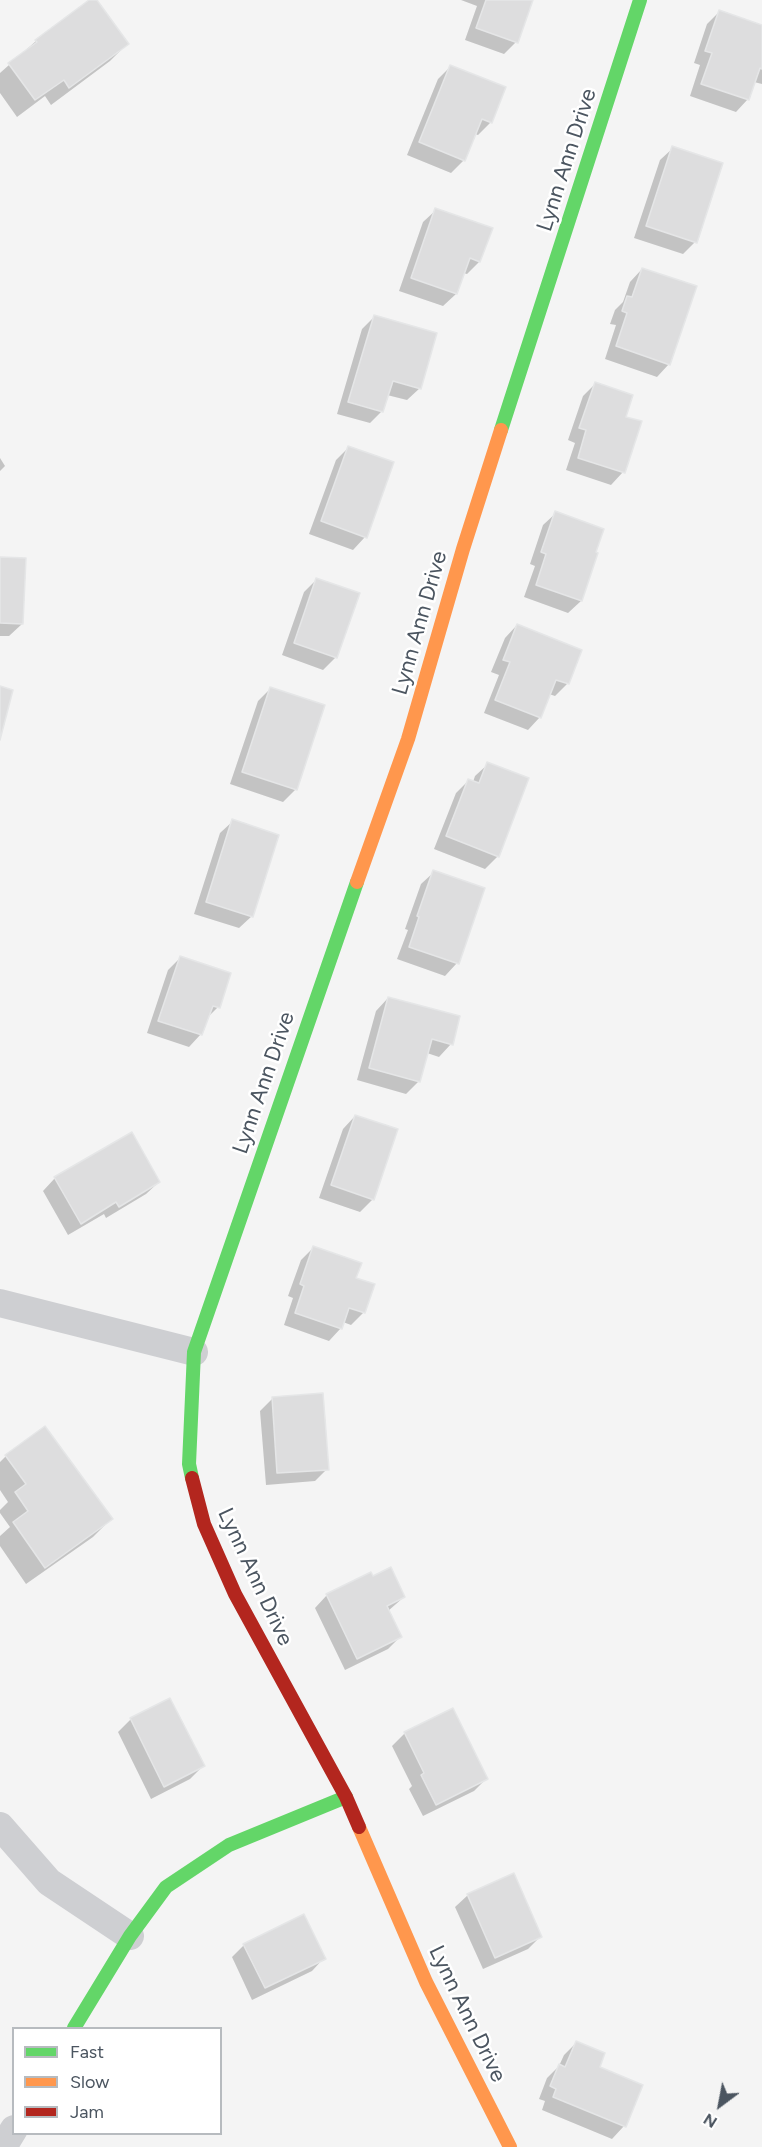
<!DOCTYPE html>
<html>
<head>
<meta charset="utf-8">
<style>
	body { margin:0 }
	#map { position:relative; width:762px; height:2147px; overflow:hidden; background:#f4f4f4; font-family:Figtree,sans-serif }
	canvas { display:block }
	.legend { position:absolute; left:12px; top:2027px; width:210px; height:108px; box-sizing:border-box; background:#fff; border:2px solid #b7bbbf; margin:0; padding:8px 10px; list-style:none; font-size:18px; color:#4b5560 }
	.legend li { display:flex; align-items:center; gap:12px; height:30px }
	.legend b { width:30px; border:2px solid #b7bbbf }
	.north { position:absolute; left:690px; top:2075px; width:60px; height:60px; -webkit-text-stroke:4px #fff; paint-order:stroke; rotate:212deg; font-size:16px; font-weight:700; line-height:24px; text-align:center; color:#4b5560 }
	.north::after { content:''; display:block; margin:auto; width:21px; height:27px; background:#4b5560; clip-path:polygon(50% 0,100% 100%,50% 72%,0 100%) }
</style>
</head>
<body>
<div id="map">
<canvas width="762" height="2147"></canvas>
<ul class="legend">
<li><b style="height:8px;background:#63d668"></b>Fast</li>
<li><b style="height:8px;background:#ff974d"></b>Slow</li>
<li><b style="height:8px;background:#b3261e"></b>Jam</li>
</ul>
<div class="north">N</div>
</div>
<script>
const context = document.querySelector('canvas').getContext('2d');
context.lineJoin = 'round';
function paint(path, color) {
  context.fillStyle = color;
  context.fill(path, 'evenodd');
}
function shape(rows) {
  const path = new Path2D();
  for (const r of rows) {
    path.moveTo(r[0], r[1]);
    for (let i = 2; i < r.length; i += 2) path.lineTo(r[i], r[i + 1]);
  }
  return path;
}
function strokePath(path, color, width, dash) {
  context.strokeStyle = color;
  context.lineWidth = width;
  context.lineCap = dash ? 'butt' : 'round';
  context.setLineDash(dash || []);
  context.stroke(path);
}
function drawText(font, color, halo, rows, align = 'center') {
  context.font = font + ' Figtree,sans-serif';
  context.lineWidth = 5;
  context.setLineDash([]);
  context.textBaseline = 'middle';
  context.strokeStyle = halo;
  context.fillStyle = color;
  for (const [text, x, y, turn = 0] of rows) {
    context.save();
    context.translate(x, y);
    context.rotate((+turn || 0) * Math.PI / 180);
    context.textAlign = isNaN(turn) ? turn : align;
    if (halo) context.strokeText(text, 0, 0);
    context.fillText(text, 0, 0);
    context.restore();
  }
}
paint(shape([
	[92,0,95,0,127,44,110,61,51,105,45,96,17,117,0,93,0,73,36,41],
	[461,0,531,0,516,42,504,54,465,40,477,6],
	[719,12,762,26,762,84,754,82,748,99,736,112,690,96,700,65,694,63,707,24],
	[450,67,504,88,490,123,478,135,475,134,464,160,451,173,407,155,438,79],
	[673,148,695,242,683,254,634,238,660,160],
	[436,210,479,262,467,274,463,273,456,294,443,306,399,291,423,222],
	[642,269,669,364,657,377,605,359,616,325,610,324,615,310,623,302,630,282],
	[375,316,420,388,407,400,387,395,382,411,370,423,337,414,362,329],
	[595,384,625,418,623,472,611,485,566,470,575,443,568,440,583,396],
	[348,448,392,463,365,537,353,550,309,534,336,460],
	[0,458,5,466,0,471],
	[556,513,597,554,581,601,568,613,524,597,535,566,530,564,543,525],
	[0,558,22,624,9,636,0,636],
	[316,580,336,657,323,670,282,655,304,592],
	[517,625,581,650,567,684,555,696,549,694,540,717,528,730,484,713,499,675,491,672,505,638],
	[270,689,296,789,283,802,230,784,258,701],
	[488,764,498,856,485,869,434,849,456,793,468,781,473,782,475,776],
	[233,821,252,916,239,928,194,914,220,833],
	[434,872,457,963,445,976,397,959,408,930,405,929,421,884],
	[180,958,218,1007,206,1019,201,1034,189,1047,147,1033,168,970],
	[388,998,451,1044,439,1057,427,1053,419,1081,406,1094,357,1080,376,1011],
	[355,1116,373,1199,360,1212,319,1198,343,1129],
	[55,1178,159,1182,146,1194,106,1218,104,1214,68,1235,43,1191],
	[313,1248,355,1279,364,1312,351,1325,343,1322,341,1328,329,1341,284,1325,293,1298,288,1296,301,1260],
	[272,1399,327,1469,315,1481,266,1485,260,1411],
	[6,1456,111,1519,93,1537,26,1584,0,1546,0,1536,10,1527,0,1513,0,1510,8,1502,0,1490,0,1462],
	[372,1578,404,1597,388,1611,400,1637,388,1649,345,1670,315,1608,327,1595],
	[170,1700,203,1766,190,1779,151,1799,118,1732,131,1719],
	[452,1710,486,1779,474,1791,423,1816,409,1789,412,1786,392,1746,405,1733],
	[468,1895,540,1937,528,1949,483,1969,455,1907],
	[244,1945,324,1958,312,1971,252,2000,232,1957],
	[576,2043,598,2068,624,2126,612,2139,542,2110,545,2101,539,2099,547,2078,559,2066,564,2055]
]), '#0003');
const building = shape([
	[89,0,97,0,129,44,69,88,64,80,35,100,8,63,37,42,35,40,89,0],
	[486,0,533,0,518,43,476,28,486,0],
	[719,10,762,25,762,69,760,68,749,100,701,84,712,53,705,51,719,10],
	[450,65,506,87,492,123,482,119,465,161,419,142,450,65],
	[672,146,723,163,697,243,646,226,672,146],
	[435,208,493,228,480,262,470,258,457,294,411,278,435,208],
	[642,268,697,286,670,365,616,346,627,313,622,311,627,296,632,297,642,268],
	[374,315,437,333,421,389,393,381,383,412,348,402,374,315],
	[595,382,633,395,626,417,642,421,625,473,578,458,586,430,579,428,595,382],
	[348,446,394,462,367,538,321,521,348,446],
	[555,511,604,529,596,552,598,553,582,601,536,585,546,554,541,552,555,511],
	[0,557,26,558,23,624,0,623,0,557],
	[316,578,360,593,337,658,294,643,316,578],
	[517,624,582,650,569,684,556,680,541,718,495,700,510,662,503,660,517,624],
	[0,686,13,690,0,740,0,686],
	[270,687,325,705,297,790,242,772,270,687],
	[487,762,529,778,499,857,446,836,468,779,479,783,487,762],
	[232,819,279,835,253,917,206,902,232,819],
	[433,870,485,888,459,964,409,947,419,917,417,916,433,870],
	[180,956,231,973,220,1008,213,1006,202,1035,158,1021,180,956],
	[388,997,460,1016,453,1045,432,1039,420,1082,369,1068,388,997],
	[355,1115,398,1129,374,1200,331,1185,355,1115],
	[132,1132,160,1182,119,1207,116,1202,81,1224,54,1177,132,1132],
	[313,1246,362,1263,356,1278,375,1284,365,1313,349,1308,342,1329,295,1313,304,1286,300,1284,313,1246],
	[323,1393,329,1470,277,1473,272,1397,323,1393],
	[45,1426,113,1519,45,1568,13,1522,28,1511,15,1492,26,1484,5,1455,45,1426],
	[391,1567,405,1597,387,1606,402,1637,357,1659,326,1594,371,1572,373,1576,391,1567],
	[170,1698,205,1766,164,1787,130,1718,170,1698],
	[453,1708,488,1779,436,1805,421,1775,424,1773,404,1732,453,1708],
	[514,1873,542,1937,495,1958,467,1894,514,1873],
	[304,1914,326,1959,265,1988,243,1944,304,1914],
	[576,2041,605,2053,600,2067,643,2085,626,2127,553,2097,556,2089,550,2086,559,2064,565,2067,576,2041]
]);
paint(building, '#ddddde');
strokePath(building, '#e5e6e7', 1.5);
strokePath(shape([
	[0,1303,194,1352],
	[0,1826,49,1882,130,1936],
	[3,2147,14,2129]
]), '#cecfd2', 28);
strokePath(shape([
	[501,430,640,0],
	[192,1478,189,1464,194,1352,357,882],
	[74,2028,130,1936,166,1887,229,1845,346,1797]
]), '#63d668', 14);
strokePath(shape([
	[357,882,408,739,463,549,501,430],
	[359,1827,426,1982,510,2147]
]), '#ff974d', 14);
strokePath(shape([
	[192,1478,204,1524,235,1594,346,1797,359,1827]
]), '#b3261e', 14);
drawText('22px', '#4b5560', '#fff', [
	["Lynn Ann Drive",567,160,-72],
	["Lynn Ann Drive",420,623,-74],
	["Lynn Ann Drive",264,1083,-71],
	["Lynn Ann Drive",255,1577,65],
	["Lynn Ann Drive",467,2014,64]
]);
</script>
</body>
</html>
